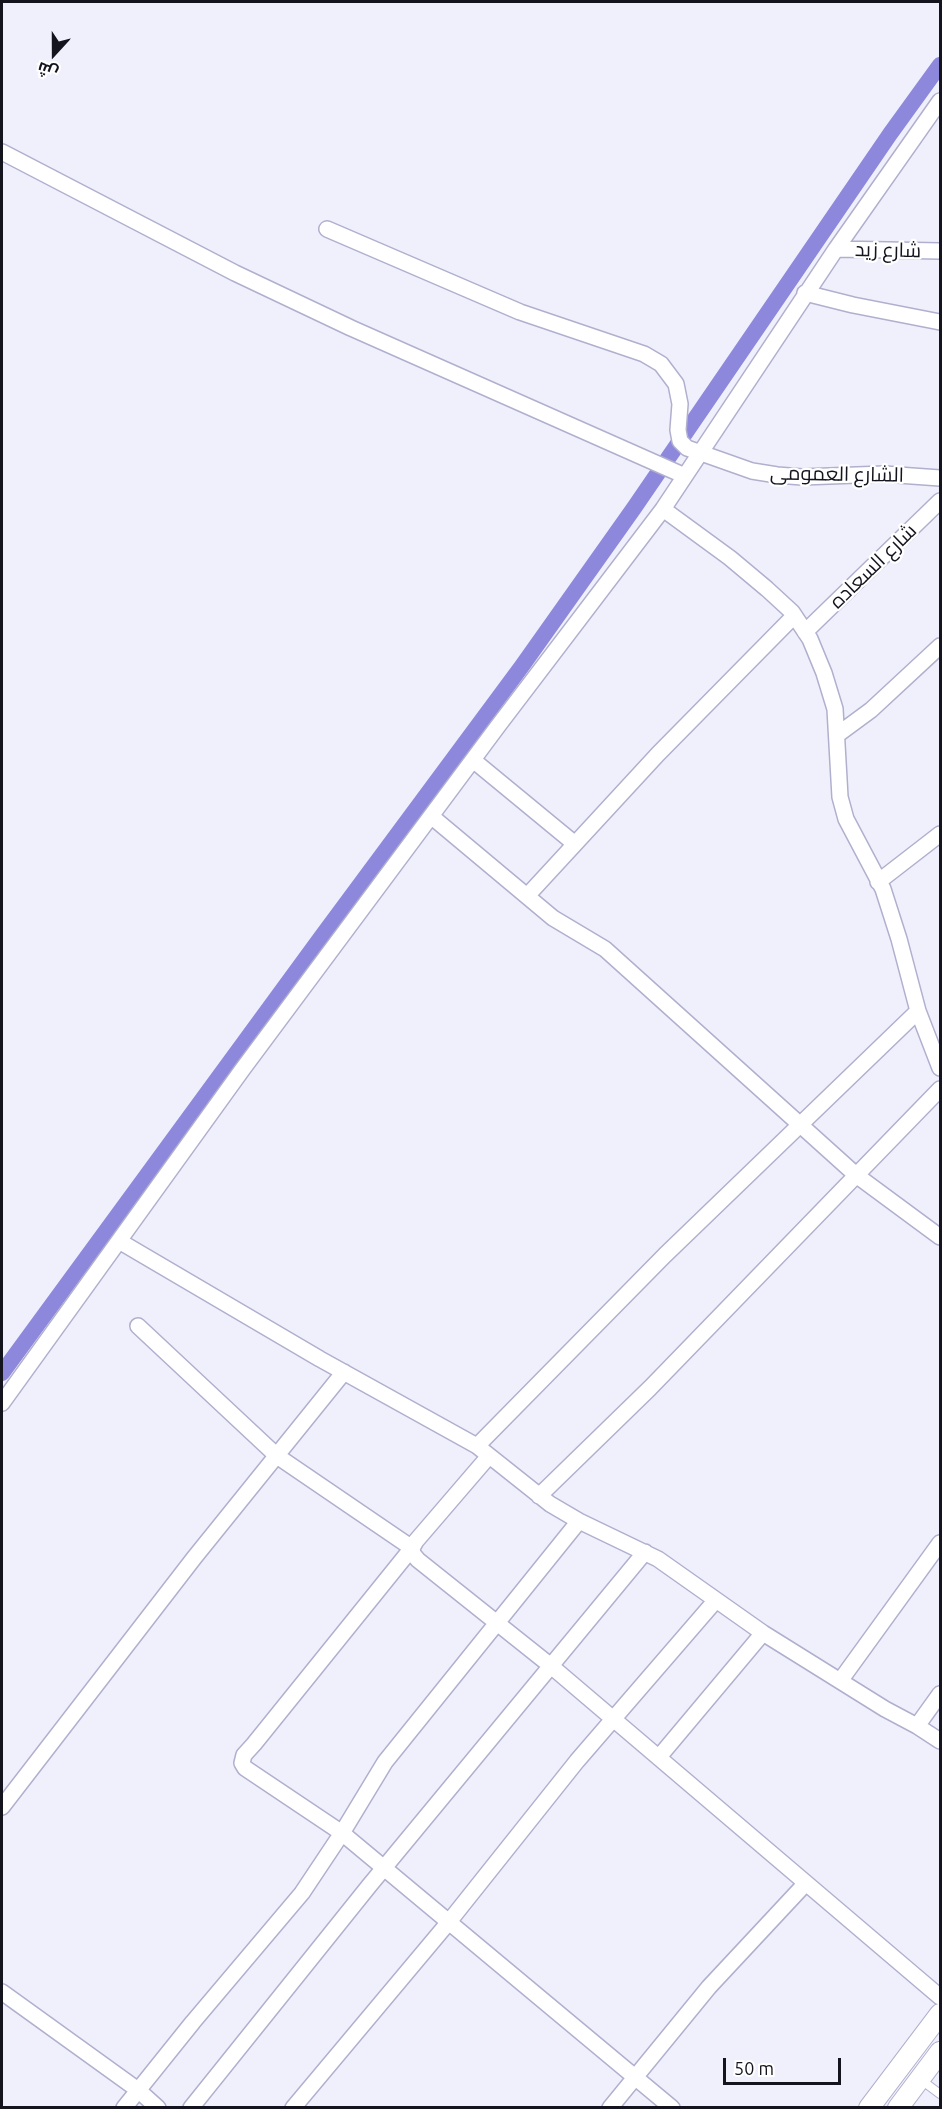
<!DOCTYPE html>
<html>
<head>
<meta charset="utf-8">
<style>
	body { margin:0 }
	#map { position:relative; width:942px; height:2109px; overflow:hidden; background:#f0f0fd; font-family:Ubuntu,Cairo,sans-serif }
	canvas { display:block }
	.frame { position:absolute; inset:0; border:3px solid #14141e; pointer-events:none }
	.north { position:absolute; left:24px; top:24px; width:60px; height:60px; -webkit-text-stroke:4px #fff; paint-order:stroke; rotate:201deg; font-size:16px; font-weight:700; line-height:24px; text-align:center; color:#14141e }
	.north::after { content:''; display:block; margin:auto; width:21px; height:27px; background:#14141e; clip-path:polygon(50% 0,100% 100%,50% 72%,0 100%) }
	.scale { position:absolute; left:723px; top:2058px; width:118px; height:27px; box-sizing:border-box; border:3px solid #14141e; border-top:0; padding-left:8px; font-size:18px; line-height:21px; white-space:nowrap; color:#14141e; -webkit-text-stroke:4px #fff; paint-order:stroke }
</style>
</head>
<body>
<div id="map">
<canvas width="942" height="2109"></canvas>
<div class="frame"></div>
<div class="north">ش</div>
<div class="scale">50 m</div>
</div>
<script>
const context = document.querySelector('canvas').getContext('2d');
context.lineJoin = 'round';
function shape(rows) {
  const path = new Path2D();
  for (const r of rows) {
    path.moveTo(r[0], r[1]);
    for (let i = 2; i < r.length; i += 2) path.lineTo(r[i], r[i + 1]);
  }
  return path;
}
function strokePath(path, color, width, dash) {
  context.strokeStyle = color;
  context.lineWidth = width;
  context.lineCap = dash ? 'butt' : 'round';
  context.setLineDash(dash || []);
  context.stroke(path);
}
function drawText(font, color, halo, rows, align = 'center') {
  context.font = font + ' Ubuntu,Cairo,sans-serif';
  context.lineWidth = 4.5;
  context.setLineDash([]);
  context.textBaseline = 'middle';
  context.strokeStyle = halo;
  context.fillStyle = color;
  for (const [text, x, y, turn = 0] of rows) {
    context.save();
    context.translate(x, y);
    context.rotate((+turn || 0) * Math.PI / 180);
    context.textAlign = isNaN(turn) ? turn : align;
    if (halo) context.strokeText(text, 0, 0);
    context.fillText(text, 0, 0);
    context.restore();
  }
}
strokePath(shape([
	[2,1373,322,936,522,666,634,508,890,134,940,65]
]), '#8d88db', 16);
const service = shape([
	[920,2079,940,2094]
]);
const minor = shape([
	[2,152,235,273,351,328,685,476],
	[327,229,520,312,644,354,661,364,676,384,680,404,678,430,680,441,687,448,752,471,777,475,802,477,884,474,940,478],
	[836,249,940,251],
	[805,293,853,305,940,322],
	[663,509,730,558,767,589,792,612,810,639,824,673,835,709,840,797,846,819,883,889,899,939,918,1011,940,1068],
	[805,632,940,501],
	[837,735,871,710,940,646],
	[473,760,575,844],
	[431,816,553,918,605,949,856,1175,940,1237],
	[878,882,940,834],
	[527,896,658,754,794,616],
	[119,1241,320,1359,477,1446,550,1504,579,1521,658,1559,763,1633,885,1709,917,1726,940,1694],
	[138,1326,277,1456,412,1548,254,1744,244,1755,242,1763,245,1768,342,1833,672,2108],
	[2,1403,242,1070,498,726,663,509,836,249,940,101],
	[477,1446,665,1255,918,1011],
	[489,1456,416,1541,412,1548,413,1554,418,1560,551,1666,940,1997],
	[539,1496,650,1388,940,1089],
	[840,1681,940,1543],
	[917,1726,940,1741],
	[659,1757,763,1633],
	[2,1807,194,1558,344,1372],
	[2,1992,138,2090,158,2108],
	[124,2108,193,2022,302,1893,342,1833,385,1762,579,1521],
	[191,2108,369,1886,645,1552],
	[293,2108,448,1923,577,1761,716,1600],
	[610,2108,709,1987,806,1883]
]);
const tertiary = shape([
	[869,2108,940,2014],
	[898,2108,940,2052]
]);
strokePath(service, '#b0b0ce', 10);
strokePath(minor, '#b0b0ce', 18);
strokePath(tertiary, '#b0b0ce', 22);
strokePath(service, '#fff', 8);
strokePath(minor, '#fff', 15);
strokePath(tertiary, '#fff', 20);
drawText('20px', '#14141e', '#fff', [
	["شارع زيد",888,250,1],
	["الشارع العمومى",837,474,1],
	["شارع السعاده",873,566,-44]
]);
</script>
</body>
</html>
